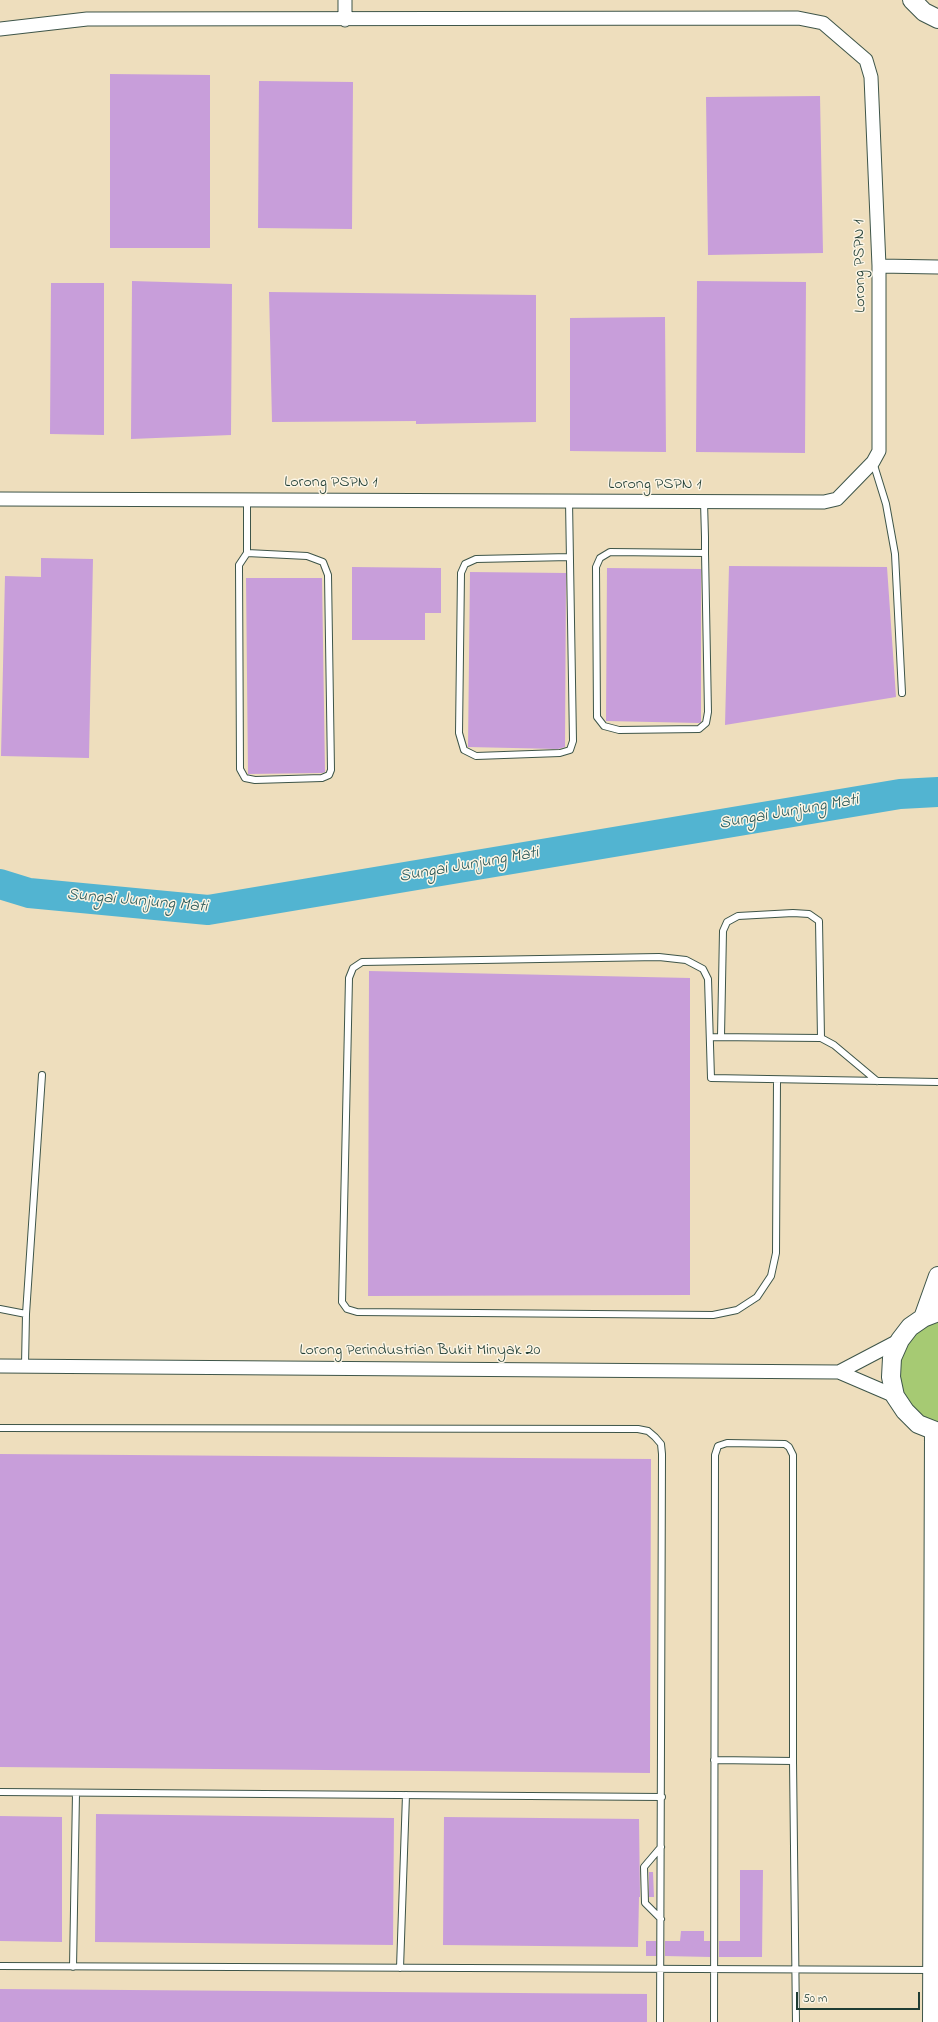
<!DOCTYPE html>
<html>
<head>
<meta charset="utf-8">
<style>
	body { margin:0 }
	#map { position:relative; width:938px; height:2022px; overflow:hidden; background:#eedebd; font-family:"Indie Flower",sans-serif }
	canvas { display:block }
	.scale { position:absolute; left:796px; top:1992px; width:124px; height:18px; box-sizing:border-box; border:2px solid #1f3d34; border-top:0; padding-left:5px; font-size:12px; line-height:14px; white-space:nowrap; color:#1f3d34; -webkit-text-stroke:3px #fcf5e5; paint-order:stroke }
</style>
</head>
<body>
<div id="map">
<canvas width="938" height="2022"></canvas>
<div class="scale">50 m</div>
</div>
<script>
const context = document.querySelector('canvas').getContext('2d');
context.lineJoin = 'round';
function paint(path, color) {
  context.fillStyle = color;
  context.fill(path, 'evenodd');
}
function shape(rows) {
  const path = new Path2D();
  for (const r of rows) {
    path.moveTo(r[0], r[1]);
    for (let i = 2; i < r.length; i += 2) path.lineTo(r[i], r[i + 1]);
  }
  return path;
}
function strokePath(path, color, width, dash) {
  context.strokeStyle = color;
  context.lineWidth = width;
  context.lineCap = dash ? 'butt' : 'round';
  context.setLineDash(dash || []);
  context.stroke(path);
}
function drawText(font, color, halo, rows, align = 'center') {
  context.font = font + ' "Indie Flower",sans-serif';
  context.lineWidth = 3;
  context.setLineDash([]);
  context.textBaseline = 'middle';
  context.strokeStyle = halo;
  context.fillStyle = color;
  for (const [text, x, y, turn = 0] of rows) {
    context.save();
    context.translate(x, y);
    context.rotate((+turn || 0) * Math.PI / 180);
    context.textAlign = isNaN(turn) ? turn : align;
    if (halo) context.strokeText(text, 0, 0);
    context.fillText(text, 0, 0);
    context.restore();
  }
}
paint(shape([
	[938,1320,938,1426,933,1425,904,1401,897,1365,903,1347,915,1332]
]), '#a6ca73');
strokePath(shape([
	[0,884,29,893,208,910,900,794,938,792]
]), '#52b4d1', 30);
paint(shape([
	[110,74,210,75,210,248,110,248],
	[259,81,353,82,352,229,258,228],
	[820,96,823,253,708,255,706,97],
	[132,281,232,284,231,435,131,439],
	[697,281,806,282,805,453,696,452],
	[51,283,104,283,104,435,50,434],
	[269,292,536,295,536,422,416,424,416,421,272,422],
	[665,317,666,452,570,451,570,318],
	[41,558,93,559,89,758,1,756,5,576,41,577],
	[729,566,887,567,896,697,725,725],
	[352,567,441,568,441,613,425,613,425,640,352,640],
	[607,568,701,569,701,722,699,723,606,721],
	[470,572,566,573,565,747,558,749,468,747],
	[246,578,322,578,325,772,322,773,248,774],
	[369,971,690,978,690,1295,368,1296],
	[0,1454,651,1459,650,1773,0,1767],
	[96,1814,394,1818,393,1945,95,1942],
	[0,1816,62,1817,62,1942,0,1941],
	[444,1817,639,1819,640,1897,639,1897,638,1947,443,1945],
	[740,1870,763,1870,762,1957,719,1957,719,1941,740,1941],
	[649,1872,653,1872,654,1897,649,1897],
	[681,1931,704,1931,704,1941,710,1941,710,1957,665,1956,665,1941,680,1941],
	[646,1941,656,1941,656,1956,646,1956],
	[0,1989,647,1994,647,2022,0,2022]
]), '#c89eda');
const lane = shape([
	[873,462,886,504,895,554,902,693],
	[247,500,247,553,239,565,240,769,245,778,255,780,322,778,329,775,331,770,328,575,323,562,307,556,247,553],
	[569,501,573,741,570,750,560,753,476,756,464,750,459,733,461,573,465,564,476,559,570,557],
	[704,502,705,537,705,553,708,712,706,723,699,729,619,730,604,726,597,717,596,567,600,558,610,552,705,553],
	[721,1036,723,931,727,922,738,916,793,913,809,914,819,921,821,1038],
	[710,1037,821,1038,834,1045,877,1081],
	[777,1080,776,1253,771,1276,757,1297,737,1310,713,1315,357,1312,347,1309,342,1302,349,978,353,968,362,962,659,957,686,960,703,969,708,979,711,1078,938,1082],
	[0,1309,26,1314,25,1365],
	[26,1314,42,1075],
	[0,1428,638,1429,648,1431,655,1437,661,1444,662,1454,660,2022],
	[714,1760,793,1761],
	[0,1792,662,1797],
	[661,1919,645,1903,644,1867,661,1847],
	[0,1966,931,1970],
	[73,1967,76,1793],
	[400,1968,406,1795],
	[714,2022,715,1455,718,1446,727,1443,785,1444,789,1447,793,1455,793,1761,796,2022]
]);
const street = shape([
	[345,0,345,20],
	[0,29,87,19,798,18,823,23,866,60,871,77,879,266,879,451,873,462,837,499,824,502,0,499],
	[879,266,938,267],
	[0,1366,839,1372,895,1396],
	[839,1372,900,1340]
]);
const secondary = shape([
	[912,0,924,12,938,19],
	[938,1312,923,1318,910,1327,900,1340,892,1358,891,1377,895,1396,905,1411,918,1424,938,1432],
	[923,1318,938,1276],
	[932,2022,934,1432]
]);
strokePath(lane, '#3e5549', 8);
strokePath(street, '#3e5549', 15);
strokePath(secondary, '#3e5549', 20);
strokePath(lane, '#fff', 6);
strokePath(street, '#fff', 13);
strokePath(secondary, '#fff', 18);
drawText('16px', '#1f3d34', '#fcf5e5', [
	["Lorong PSPN 1",861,266,-91],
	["Lorong PSPN 1",331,483],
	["Lorong PSPN 1",655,485],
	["Lorong Perindustrian Bukit Minyak 20",420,1351]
]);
drawText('italic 17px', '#2c5b5b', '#fcf5e5', [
	["Sungai Junjung Mati",789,813,-10],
	["Sungai Junjung Mati",469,866,-10],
	["Sungai Junjung Mati",137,902,5]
]);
</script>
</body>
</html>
